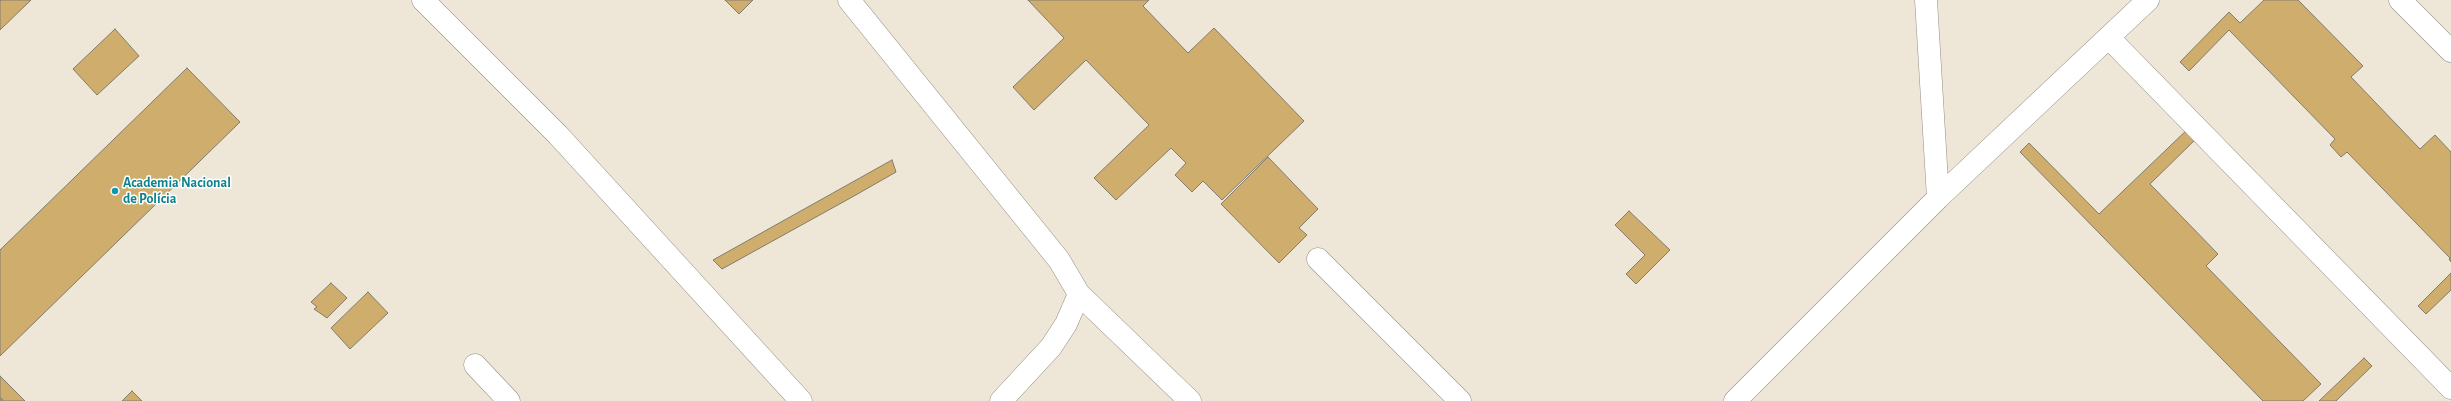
<!DOCTYPE html>
<html>
<head>
<meta charset="utf-8">
<style>
	body { margin:0 }
	canvas { display:block; background:#eee6d7 }
</style>
</head>
<body>
<canvas width="2451" height="401"></canvas>
<script>
const context = document.querySelector('canvas').getContext('2d');
context.lineJoin = 'round';
function paint(path, color) {
  context.fillStyle = color;
  context.fill(path, 'evenodd');
}
function shape(rows) {
  const path = new Path2D();
  for (const r of rows) {
    path.moveTo(r[0], r[1]);
    for (let i = 2; i < r.length; i += 2) path.lineTo(r[i], r[i + 1]);
  }
  return path;
}
function strokePath(path, color, width, dash) {
  context.strokeStyle = color;
  context.lineWidth = width;
  context.lineCap = dash ? 'butt' : 'round';
  context.setLineDash(dash || []);
  context.stroke(path);
}
function drawText(font, color, halo, rows, align = 'center') {
  context.font = font + ' "Alegreya Sans",sans-serif';
  context.lineWidth = 3;
  context.setLineDash([]);
  context.textBaseline = 'middle';
  context.strokeStyle = halo;
  context.fillStyle = color;
  for (const [text, x, y, turn = 0] of rows) {
    context.save();
    context.translate(x, y);
    context.rotate((+turn || 0) * Math.PI / 180);
    context.textAlign = isNaN(turn) ? turn : align;
    if (halo) context.strokeText(text, 0, 0);
    context.fillText(text, 0, 0);
    context.restore();
  }
}
const building = shape([
	[0,0,31,0,0,30,0,0],
	[725,0,753,0,739,14,725,0],
	[1028,0,1149,0,1143,6,1188,53,1214,28,1304,121,1222,200,1203,181,1192,192,1175,175,1186,163,1171,148,1116,200,1094,178,1149,125,1086,60,1034,110,1013,87,1064,38,1028,0],
	[2264,0,2298,0,2363,66,2351,77,2420,149,2435,135,2451,152,2451,262,2449,259,2450,258,2347,152,2341,157,2330,145,2335,139,2229,30,2189,71,2180,62,2229,12,2240,23,2264,0],
	[115,29,139,56,97,95,73,69,115,29],
	[187,68,240,122,0,356,0,250,187,68],
	[2191,126,2199,136,2150,184,2218,254,2206,266,2321,384,2303,401,2263,401,2020,152,2029,143,2099,214,2191,126],
	[1268,157,1318,209,1299,228,1307,235,1279,263,1221,204,1268,157],
	[892,160,896,172,854,196,722,269,713,260,892,160],
	[1629,211,1670,250,1636,284,1626,274,1645,255,1615,225,1629,211],
	[2451,273,2451,290,2426,314,2418,306,2451,273],
	[331,283,347,298,327,318,314,309,317,307,311,302,331,283],
	[368,292,388,313,350,349,331,328,368,292],
	[2364,358,2372,366,2336,401,2319,401,2364,358],
	[0,376,25,401,0,401,0,376],
	[132,391,142,401,122,401,132,391]
]);
paint(building, '#cfae6d');
strokePath(building, '#827b6e', 1);
const minor = shape([
	[423,0,558,135,801,401],
	[849,0,1059,260,1079,294,1066,324,1051,347,1001,401],
	[1926,0,1938,198],
	[2400,0,2451,51],
	[2109,38,2451,388],
	[1318,259,1460,401],
	[1079,294,1190,401],
	[475,365,509,401],
	[1735,401,1938,198,2148,0]
]);
strokePath(minor, '#958e80', 23);
strokePath(shape([
	[0,398,3,401]
]), '#948e84', 2.5, [4, 2]);
strokePath(minor, '#fff', 22);
for (const [x, y, r, color] of [
	[115,191,4,"#0f9aa8"]
]) {
  const dot = new Path2D();
  dot.arc(x, y, r, 0, 2 * Math.PI);
  context.fillStyle = color;
  context.fill(dot);
  strokePath(dot, '#fff', 1.5);
}
drawText('bold 14px', '#0d838f', '#fff', [
	["Academia Nacional",123,183],
	["de Polícia",123,199]
], 'left');
</script>
</body>
</html>
